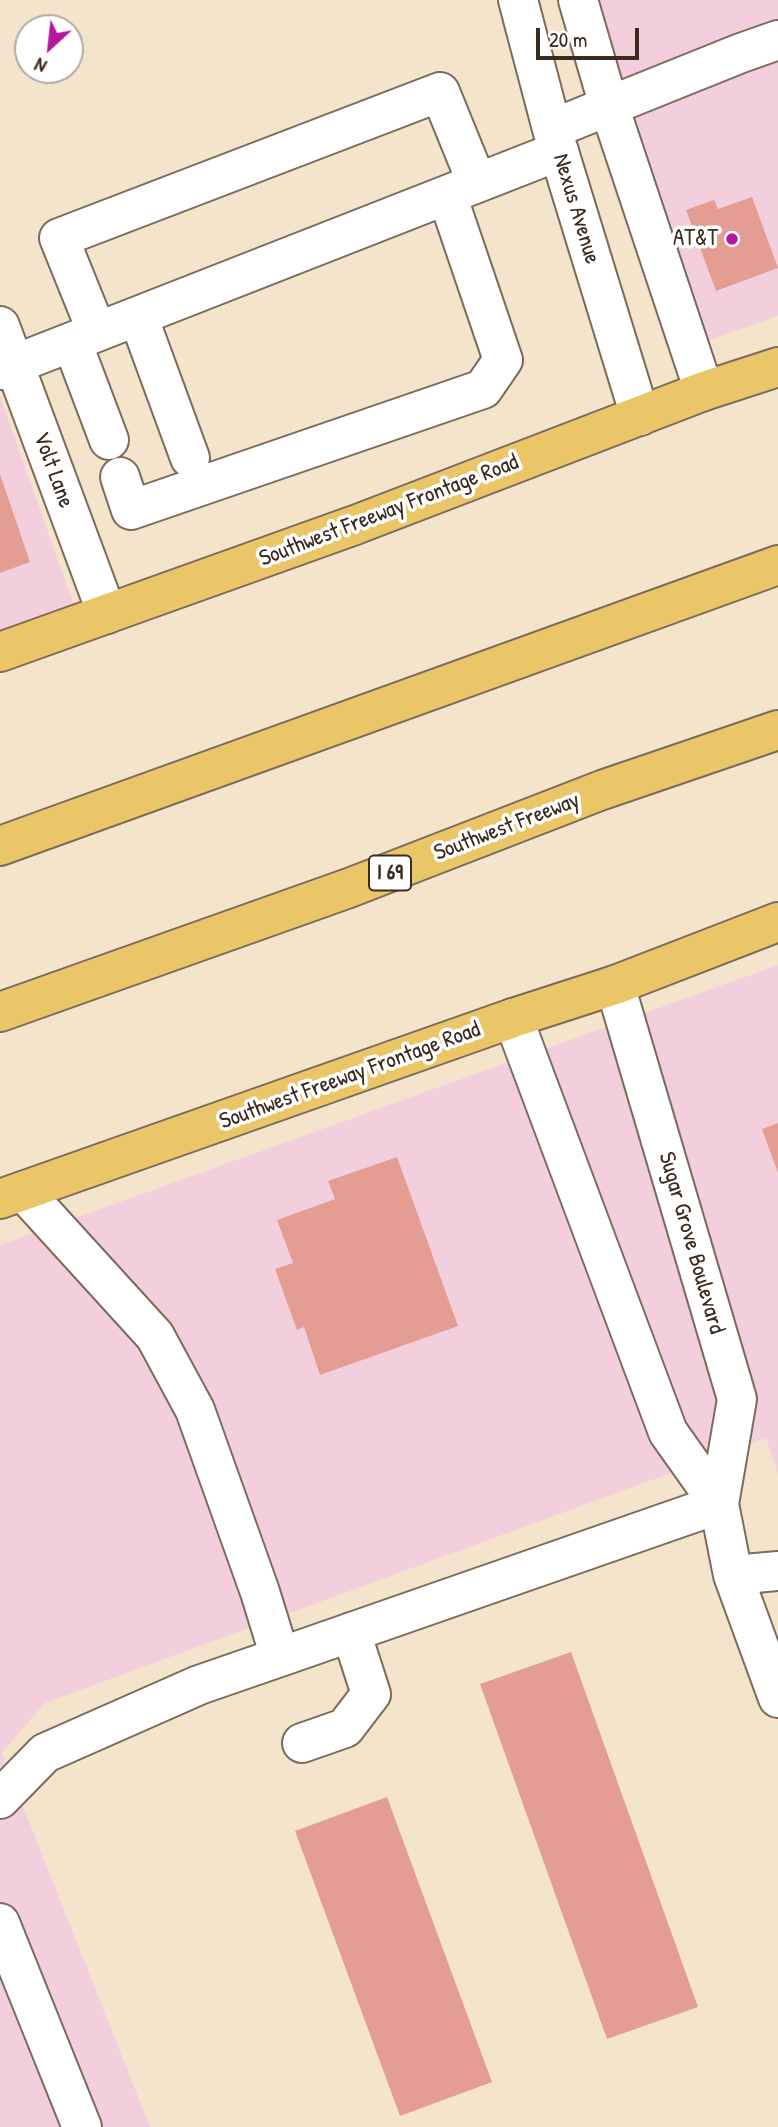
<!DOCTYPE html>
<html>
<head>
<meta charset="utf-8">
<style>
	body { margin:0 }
	#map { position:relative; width:778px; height:2127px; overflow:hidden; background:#f5e4cc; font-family:"Patrick Hand",sans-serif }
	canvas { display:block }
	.north { position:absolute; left:14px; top:14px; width:70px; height:70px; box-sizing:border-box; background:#fff; border:2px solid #b1aaa5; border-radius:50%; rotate:207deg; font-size:19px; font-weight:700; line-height:28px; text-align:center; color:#3b2a1e }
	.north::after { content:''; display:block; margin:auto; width:24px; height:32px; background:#b5179e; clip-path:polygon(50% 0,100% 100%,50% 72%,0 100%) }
	.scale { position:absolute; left:536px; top:28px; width:103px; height:32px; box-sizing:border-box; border:4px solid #3b2a1e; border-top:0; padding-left:9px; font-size:21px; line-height:24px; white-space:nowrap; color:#3b2a1e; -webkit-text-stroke:5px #fff; paint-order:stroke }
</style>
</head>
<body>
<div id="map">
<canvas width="778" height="2127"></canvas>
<div class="north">N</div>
<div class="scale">20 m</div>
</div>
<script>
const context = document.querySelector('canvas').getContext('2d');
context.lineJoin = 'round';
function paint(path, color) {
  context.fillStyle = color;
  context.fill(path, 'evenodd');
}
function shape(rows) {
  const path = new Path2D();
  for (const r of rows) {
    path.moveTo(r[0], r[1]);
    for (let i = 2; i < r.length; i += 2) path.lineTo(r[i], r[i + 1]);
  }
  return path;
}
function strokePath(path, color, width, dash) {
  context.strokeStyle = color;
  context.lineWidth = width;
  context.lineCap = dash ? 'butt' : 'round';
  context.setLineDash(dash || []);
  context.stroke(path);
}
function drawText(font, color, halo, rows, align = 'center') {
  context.font = font + ' "Patrick Hand",sans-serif';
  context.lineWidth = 7;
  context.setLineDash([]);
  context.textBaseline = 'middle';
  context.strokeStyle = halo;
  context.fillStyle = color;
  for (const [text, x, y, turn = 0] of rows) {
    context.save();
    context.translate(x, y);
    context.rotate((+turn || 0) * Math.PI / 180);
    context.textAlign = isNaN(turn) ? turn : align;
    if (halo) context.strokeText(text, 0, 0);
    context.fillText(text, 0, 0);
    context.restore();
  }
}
paint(shape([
	[567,0,778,0,778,316,704,342],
	[0,396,76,611,0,635],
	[778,965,778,1474,766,1438,45,1703,2,1753,150,2127,0,2127,0,1245]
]), '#f3cfde');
paint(shape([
	[752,197,778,268,716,291,686,210,714,200,718,209],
	[0,474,30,562,0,573],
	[778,1123,778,1173,762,1129],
	[397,1157,458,1326,320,1375,304,1327,297,1330,275,1269,293,1263,277,1220,335,1199,328,1181],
	[571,1652,698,2007,607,2039,480,1684],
	[387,1797,492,2082,400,2116,295,1831]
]), '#e49d93');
const minor = shape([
	[518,0,552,129,640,416],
	[578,0,609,106,704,391],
	[552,129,741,53,778,40],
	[138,316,190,458],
	[0,326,107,614],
	[97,332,59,238,440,92,477,183],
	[72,342,109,440],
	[0,370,559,151],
	[120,477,131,510,483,389,503,360,447,195],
	[615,985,737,1399,719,1504,733,1575,778,1698],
	[513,1018,668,1432,719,1504],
	[23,1191,155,1336,195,1410,260,1592,280,1657,719,1504],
	[733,1575,778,1571],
	[302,1743,345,1728,371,1694,351,1632],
	[0,1799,45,1753,199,1685,280,1657],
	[0,1923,82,2127]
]);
const major = shape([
	[0,652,355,525,704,391,778,367],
	[0,1199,513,1018,615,985,778,922]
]);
const highway = shape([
	[0,846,778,565],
	[0,1012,349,888,602,790,778,730]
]);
strokePath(minor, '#7c6b5b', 42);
strokePath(major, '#7c6b5b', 42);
strokePath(highway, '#7c6b5b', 42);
strokePath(minor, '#fff', 38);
strokePath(major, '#ebc669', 38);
strokePath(highway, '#ebc669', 38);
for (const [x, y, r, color] of [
	[732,239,7,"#b5179e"]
]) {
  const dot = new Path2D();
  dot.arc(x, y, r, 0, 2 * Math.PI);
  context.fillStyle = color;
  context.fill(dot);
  strokePath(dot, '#fff', 2.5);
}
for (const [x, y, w] of [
	[390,873,42]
]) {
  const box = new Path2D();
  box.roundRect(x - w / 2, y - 17.5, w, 35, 5);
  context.fillStyle = '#fff';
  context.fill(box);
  strokePath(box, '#3b2a1e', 2);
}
drawText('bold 21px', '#3b2a1e', null, [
	["I 69",390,873]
]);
drawText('23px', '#3b2a1e', '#fff', [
	["Nexus Avenue",576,209,73],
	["Volt Lane",53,470,70],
	["Southwest Freeway Frontage Road",389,511,-21],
	["Southwest Freeway",507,827,-21],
	["Southwest Freeway Frontage Road",350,1076,-20],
	["Sugar Grove Boulevard",691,1243,74]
]);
drawText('23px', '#3b2a1e', '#fff', [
	["AT&T",718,239]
], 'right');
</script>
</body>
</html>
